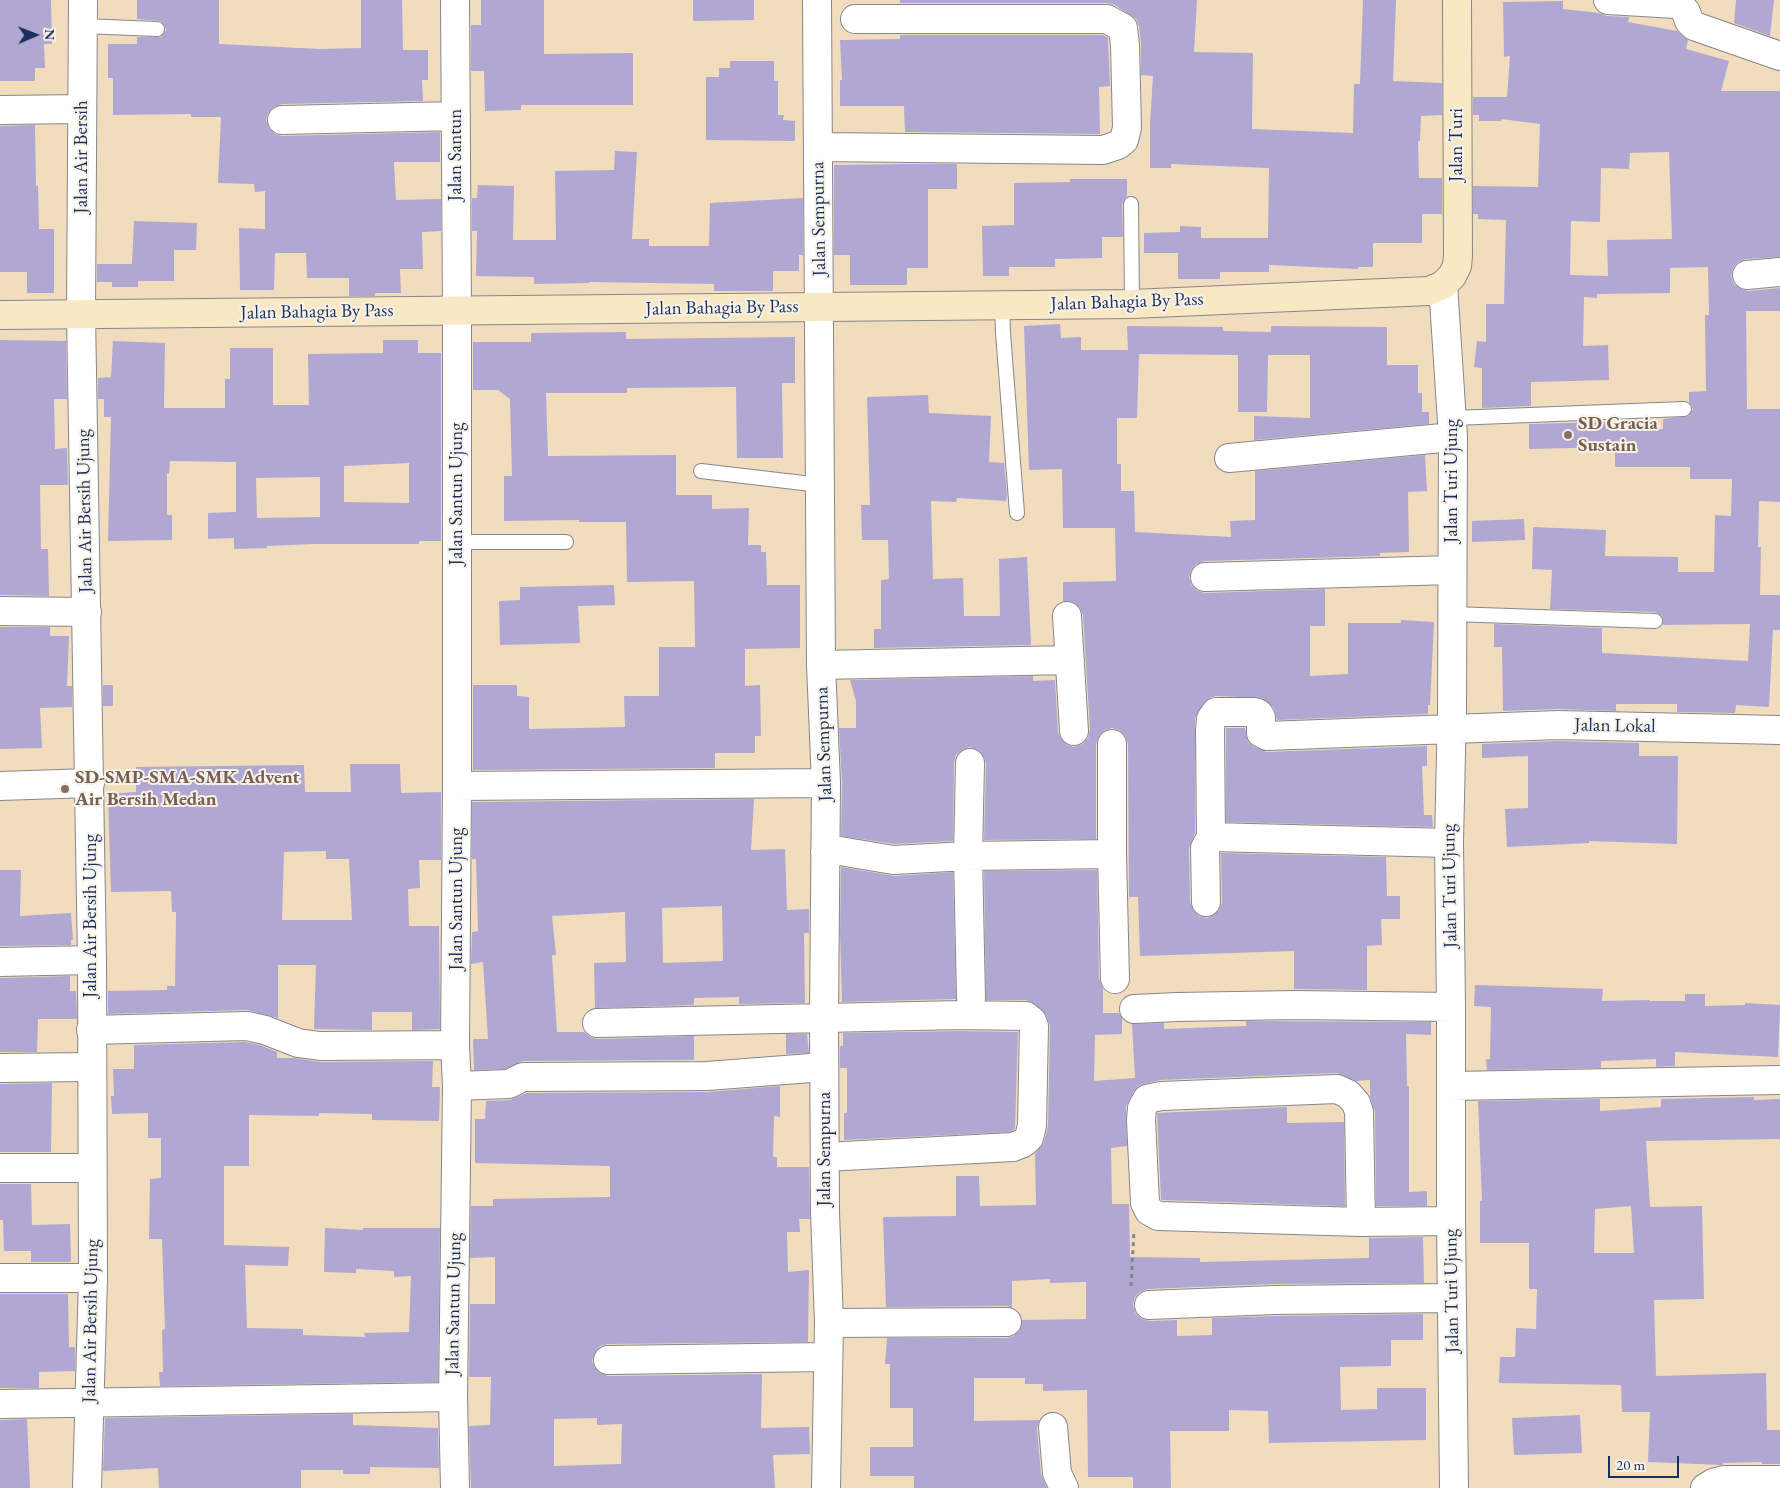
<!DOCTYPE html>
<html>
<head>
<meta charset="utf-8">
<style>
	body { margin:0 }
	#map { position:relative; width:1780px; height:1488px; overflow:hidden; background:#f1ddbe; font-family:"EB Garamond",serif }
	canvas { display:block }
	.north { position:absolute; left:10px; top:10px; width:50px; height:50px; -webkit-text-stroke:4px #f7f3e8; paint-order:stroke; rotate:89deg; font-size:14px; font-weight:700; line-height:20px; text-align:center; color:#1b2f5e }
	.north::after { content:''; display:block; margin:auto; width:18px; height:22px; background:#1b2f5e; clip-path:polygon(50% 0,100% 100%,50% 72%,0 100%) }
	.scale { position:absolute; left:1608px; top:1456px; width:71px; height:22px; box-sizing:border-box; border:2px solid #1b2f5e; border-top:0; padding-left:6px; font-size:15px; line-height:18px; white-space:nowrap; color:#1b2f5e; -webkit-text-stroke:4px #f7f3e8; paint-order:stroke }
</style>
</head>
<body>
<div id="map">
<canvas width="1780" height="1488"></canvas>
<div class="north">N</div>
<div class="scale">20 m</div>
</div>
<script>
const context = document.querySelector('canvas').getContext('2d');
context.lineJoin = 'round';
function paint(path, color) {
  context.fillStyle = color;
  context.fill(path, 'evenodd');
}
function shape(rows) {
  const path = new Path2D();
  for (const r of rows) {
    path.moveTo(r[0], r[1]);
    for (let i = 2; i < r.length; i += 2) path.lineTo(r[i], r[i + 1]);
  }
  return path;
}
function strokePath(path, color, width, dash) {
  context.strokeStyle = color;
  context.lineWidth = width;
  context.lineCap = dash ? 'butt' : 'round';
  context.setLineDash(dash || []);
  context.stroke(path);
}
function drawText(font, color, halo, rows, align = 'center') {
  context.font = font + ' "EB Garamond",serif';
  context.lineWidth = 4;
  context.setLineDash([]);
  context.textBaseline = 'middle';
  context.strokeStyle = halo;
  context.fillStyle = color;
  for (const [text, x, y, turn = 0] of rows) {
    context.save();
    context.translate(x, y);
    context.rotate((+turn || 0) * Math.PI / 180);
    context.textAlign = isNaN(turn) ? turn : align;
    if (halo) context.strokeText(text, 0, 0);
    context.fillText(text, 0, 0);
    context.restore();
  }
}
paint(shape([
	[0,0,51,0,52,44,44,44,45,68,35,68,35,81,0,81],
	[137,0,219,0,219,44,320,49,361,48,361,0,402,0,403,50,428,50,428,80,422,80,423,101,282,104,274,107,268,113,266,120,269,128,275,134,282,136,440,132,440,162,394,162,396,200,441,199,441,231,422,232,423,269,400,269,401,293,375,293,375,296,349,296,349,278,307,278,306,253,275,253,274,290,240,290,239,228,265,229,265,191,255,192,254,184,218,183,221,117,191,117,191,114,113,115,113,78,108,78,108,44,137,44,137,37,161,37,166,30,164,25,161,21,137,19],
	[481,0,544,0,544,54,633,53,633,105,521,105,521,110,485,111,484,71,471,71,471,25,481,25],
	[693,0,754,0,754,20,693,21],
	[900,0,1197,0,1194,52,1253,53,1252,129,1353,133,1354,84,1360,84,1363,0,1396,0,1393,81,1442,83,1442,115,1421,116,1420,141,1418,141,1419,178,1442,178,1442,214,1422,214,1422,243,1373,243,1373,267,1358,267,1358,269,1269,265,1269,272,1220,272,1220,279,1178,279,1178,253,1144,253,1144,233,1180,232,1180,226,1201,227,1201,238,1268,238,1269,168,1171,164,1171,168,1150,168,1150,124,1153,76,1141,75,1141,43,1139,26,1136,19,1115,5,1107,3,900,3],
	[1736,0,1774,0,1770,36,1734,23],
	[1563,1,1563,9,1599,13,1607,16,1629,17,1628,22,1677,31,1688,40,1686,49,1729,61,1721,91,1780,91,1780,257,1746,259,1738,262,1733,268,1731,276,1734,284,1741,289,1748,291,1780,288,1780,311,1746,311,1747,409,1780,409,1780,502,1759,501,1758,547,1761,547,1760,595,1780,595,1780,630,1773,630,1769,707,1736,705,1735,713,1677,712,1677,704,1616,704,1616,711,1558,709,1503,711,1502,647,1494,647,1494,624,1602,628,1602,653,1748,661,1750,624,1663,625,1662,616,1655,612,1550,609,1552,570,1532,569,1533,527,1606,530,1605,556,1678,557,1678,572,1714,572,1715,515,1731,516,1732,479,1690,479,1690,467,1615,467,1615,447,1529,449,1529,424,1606,422,1606,429,1663,429,1663,419,1689,416,1693,409,1689,402,1689,392,1706,391,1705,315,1709,315,1708,267,1670,268,1670,293,1597,294,1597,298,1584,297,1583,346,1608,345,1609,380,1531,382,1531,406,1482,408,1482,368,1474,367,1477,341,1486,342,1486,304,1504,304,1506,220,1478,219,1478,214,1473,214,1473,186,1538,187,1540,124,1501,119,1501,121,1479,121,1479,115,1473,115,1473,97,1507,97,1510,56,1504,57,1503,2],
	[1669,152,1672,239,1607,240,1608,276,1570,275,1571,221,1600,222,1601,168,1629,169,1630,153],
	[900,35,1103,35,1108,38,1110,86,1099,87,1100,134,905,132,904,106,840,106,840,80,842,80,840,40,900,39],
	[730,61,774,61,774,81,778,81,778,115,784,115,783,120,795,121,795,141,706,140,706,77,719,77,719,68,730,68],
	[35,125,36,186,38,186,39,229,54,229,54,293,27,293,27,272,0,272,0,126],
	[615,151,637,152,632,239,649,239,649,246,709,246,710,203,803,198,803,255,799,255,799,271,773,271,773,291,714,291,714,284,589,282,589,283,534,284,534,277,476,276,477,231,472,231,472,198,477,198,478,185,514,186,513,240,556,240,555,171,614,170],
	[906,164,957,164,957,189,928,189,928,268,907,268,907,285,850,285,850,255,834,255,834,165],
	[1070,179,1127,179,1127,196,1122,204,1123,237,1102,237,1102,258,1055,259,1055,267,1009,267,1009,276,983,276,982,226,1014,225,1014,183,1070,182],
	[134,221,197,223,196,250,174,250,174,281,138,281,138,287,112,287,112,282,97,282,97,264,132,264],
	[1060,324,1061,338,1081,337,1081,350,1128,350,1127,326,1223,327,1223,331,1271,332,1271,326,1387,327,1387,365,1418,365,1418,393,1422,393,1422,412,1429,412,1429,424,1254,440,1254,416,1310,418,1310,355,1268,355,1267,412,1238,412,1238,355,1139,354,1137,418,1117,418,1117,464,1121,464,1121,491,1134,491,1135,532,1231,537,1230,521,1255,520,1255,471,1425,455,1427,491,1408,492,1409,552,1380,553,1380,556,1205,561,1196,564,1192,569,1189,577,1192,586,1198,591,1205,593,1325,589,1325,626,1310,626,1310,676,1348,674,1348,623,1401,623,1401,620,1434,622,1430,705,1428,705,1428,714,1277,720,1274,708,1262,698,1216,696,1209,698,1204,703,1195,718,1195,833,1189,848,1190,902,1193,910,1199,916,1207,918,1214,915,1220,909,1222,902,1221,853,1386,857,1387,896,1400,896,1400,919,1381,919,1382,945,1367,946,1367,990,1294,989,1294,951,1140,956,1138,897,1129,897,1128,744,1125,736,1119,730,1112,728,1105,730,1099,736,1096,744,1096,839,984,840,986,763,983,755,978,750,970,747,962,750,956,755,954,762,953,841,894,844,841,836,842,783,839,728,856,728,856,701,850,680,1033,676,1033,681,1055,680,1058,732,1061,739,1067,745,1074,747,1083,744,1088,738,1090,730,1083,615,1080,608,1074,602,1063,601,1063,582,1116,581,1115,528,1063,528,1062,469,1029,470,1024,326],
	[626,332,626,339,795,337,795,383,782,383,783,458,737,458,736,387,627,388,627,393,546,393,548,456,676,455,676,495,712,495,712,509,749,508,748,545,761,545,761,552,766,552,767,585,800,585,800,648,745,649,745,686,760,685,761,736,755,736,755,753,715,753,715,768,473,770,473,685,517,685,517,696,529,697,529,729,625,727,624,696,659,696,659,647,695,647,694,581,627,582,626,522,579,522,579,520,504,521,504,476,512,476,510,399,498,390,473,390,473,342,531,342,531,333],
	[0,340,66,341,67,399,54,399,55,449,67,448,68,485,40,485,41,549,48,549,49,596,0,595],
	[383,340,418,340,418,353,441,353,441,541,419,541,419,544,314,544,267,546,267,548,234,549,234,538,208,539,208,513,236,512,236,462,170,461,169,474,167,473,167,515,172,515,172,540,108,541,111,417,104,417,104,399,98,399,98,378,111,377,113,341,165,343,164,408,225,408,225,379,230,379,230,348,273,348,273,405,309,405,308,354,383,353],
	[409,463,409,503,344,502,344,466],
	[320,477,320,517,257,518,256,478],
	[928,395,929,413,991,416,989,462,1004,463,1007,495,1006,501,957,498,956,502,931,501,933,579,963,578,964,616,1000,616,999,559,1027,557,1031,645,874,648,874,629,881,629,881,580,889,579,888,540,862,540,861,505,870,505,867,397],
	[1524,519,1525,540,1472,542,1472,521],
	[614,585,615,605,578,606,580,643,500,645,499,601,520,600,520,587],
	[0,627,50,627,50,636,69,636,67,686,72,686,72,707,40,708,42,748,0,749],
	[103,685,113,685,113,706,103,706],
	[1226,728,1245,728,1248,742,1254,747,1267,752,1427,746,1427,766,1422,766,1424,815,1432,815,1433,827,1226,822],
	[1558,741,1639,743,1639,756,1678,756,1677,844,1589,841,1589,843,1507,847,1505,809,1528,808,1528,756,1482,758,1482,744],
	[350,764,400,764,401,793,441,792,441,860,419,860,420,888,408,889,409,926,439,926,440,1029,412,1030,412,1012,372,1012,372,1030,314,1029,316,965,278,965,278,1018,247,1010,108,1014,108,991,167,990,167,986,175,986,176,912,172,912,171,891,111,892,108,794,136,792,136,767,304,765,305,792,351,792],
	[326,851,326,859,349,859,352,920,282,920,284,852],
	[754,799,751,850,785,849,787,910,809,909,809,933,804,933,805,1003,739,1004,739,997,694,998,694,1005,595,1008,594,963,626,962,625,912,552,916,556,955,552,955,557,1032,584,1032,590,1037,597,1039,694,1036,694,1060,523,1061,505,1069,474,1070,473,1039,488,1039,483,962,471,964,472,932,478,931,476,859,472,859,472,802],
	[722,906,723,961,663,963,662,908],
	[841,867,894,876,953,872,956,999,842,1002,840,933],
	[0,870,21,870,20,916,71,913,73,940,71,940,71,945,0,946],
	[1097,870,1099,979,1103,988,1103,1013,1119,1013,1122,1018,1122,1034,1095,1035,1094,1081,1135,1078,1132,1024,1164,1023,1164,1029,1246,1026,1246,1021,1431,1022,1431,1035,1406,1034,1407,1086,1409,1086,1409,1192,1427,1191,1427,1206,1376,1206,1375,1112,1370,1097,1370,1080,1356,1081,1337,1073,1160,1080,1144,1084,1138,1086,1134,1091,1126,1106,1127,1146,1111,1148,1112,1204,1129,1204,1130,1257,1200,1258,1200,1262,1369,1258,1369,1238,1423,1237,1424,1283,1274,1284,1148,1289,1140,1292,1135,1297,1133,1305,1136,1314,1142,1319,1150,1321,1177,1320,1177,1336,1212,1335,1212,1318,1274,1316,1423,1314,1423,1340,1391,1340,1391,1366,1340,1367,1341,1410,1377,1409,1377,1388,1426,1388,1426,1440,1269,1443,1268,1411,1229,1410,1229,1431,1170,1431,1171,1488,1133,1488,1133,1477,1088,1477,1087,1390,1043,1391,1043,1384,1025,1384,1025,1378,974,1378,974,1421,1039,1420,1037,1428,1041,1474,1047,1488,914,1488,914,1476,870,1476,870,1447,913,1447,913,1408,890,1408,890,1364,885,1364,887,1338,1007,1338,1014,1336,1020,1330,1022,1320,1086,1319,1086,1282,1050,1283,1050,1279,1012,1281,1012,1308,1007,1306,886,1307,883,1217,956,1216,956,1176,979,1176,980,1206,1036,1205,1035,1154,1044,1142,1048,1126,1050,1026,1046,1015,1035,1004,1026,1000,986,1000,984,871],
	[70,976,70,991,76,991,77,1019,38,1019,37,1052,0,1052,0,978],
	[1475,985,1603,989,1602,1001,1649,1000,1649,1001,1685,1001,1685,994,1705,994,1705,1006,1745,1005,1745,1003,1780,1005,1778,1057,1675,1052,1675,1066,1656,1067,1656,1059,1601,1061,1601,1068,1487,1070,1486,1059,1490,1059,1491,1007,1474,1006],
	[960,1031,1018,1032,1015,1129,1010,1132,844,1140,844,1113,847,1113,847,1068,840,1068,840,1046,843,1046,843,1033],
	[786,1034,807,1034,809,1053,786,1054],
	[245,1042,260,1045,277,1052,277,1058,295,1058,320,1062,433,1061,432,1087,440,1087,439,1121,372,1120,372,1114,319,1113,319,1116,249,1115,249,1166,224,1166,224,1245,289,1247,288,1266,245,1265,247,1328,303,1329,303,1335,365,1337,364,1333,409,1332,411,1276,394,1277,394,1271,356,1269,356,1273,324,1272,325,1228,363,1230,363,1228,440,1228,438,1382,160,1386,159,1372,163,1372,162,1330,165,1329,162,1239,149,1239,150,1179,161,1178,161,1138,148,1138,148,1113,112,1114,111,1096,114,1096,113,1069,134,1069,134,1045],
	[52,1083,51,1152,0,1152,0,1084],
	[780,1086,780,1117,774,1116,773,1157,777,1157,777,1167,809,1167,810,1219,799,1219,800,1232,787,1232,788,1272,809,1270,808,1342,608,1344,600,1346,595,1352,592,1361,595,1368,600,1373,608,1376,762,1374,761,1428,809,1427,810,1454,773,1455,775,1488,471,1488,469,1426,490,1425,491,1377,469,1377,470,1304,495,1304,495,1257,470,1258,471,1206,493,1206,493,1199,610,1197,610,1166,475,1163,475,1119,485,1119,486,1101,510,1100,527,1093,707,1092],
	[597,1418,597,1425,622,1424,621,1464,554,1466,554,1419],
	[1754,1097,1754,1100,1780,1099,1780,1139,1646,1141,1650,1207,1702,1206,1704,1299,1654,1300,1656,1376,1766,1373,1767,1430,1780,1430,1780,1464,1762,1464,1762,1462,1723,1463,1723,1465,1648,1462,1650,1412,1622,1412,1621,1385,1499,1383,1500,1357,1515,1357,1516,1328,1536,1329,1537,1289,1529,1289,1529,1243,1480,1243,1480,1201,1482,1201,1478,1101,1600,1099,1600,1111,1661,1107,1661,1099],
	[1631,1206,1634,1253,1594,1253,1595,1209],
	[1287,1107,1287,1123,1344,1122,1345,1206,1161,1200,1157,1113],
	[0,1184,31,1184,32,1225,70,1224,71,1262,31,1262,31,1251,4,1251,3,1220,0,1220],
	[0,1294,68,1294,69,1347,75,1347,75,1371,39,1372,39,1388,0,1388],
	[353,1414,353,1425,438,1428,439,1468,370,1467,370,1474,343,1474,343,1470,301,1470,301,1488,159,1488,158,1468,103,1471,105,1418],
	[1580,1415,1582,1453,1514,1455,1512,1418],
	[27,1419,30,1488,0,1488,0,1420]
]), '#b0a7d2');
const service = shape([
	[83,26,157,29],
	[1131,204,1132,304],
	[1002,305,1003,333,1017,513],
	[1453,418,1684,409],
	[701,471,820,485],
	[457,542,566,542],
	[1452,614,1655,621]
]);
const minor = shape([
	[455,0,457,311,457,786,455,1045,457,1086,453,1397,455,1488],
	[817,0,821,665,826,783,824,1018,825,1212,829,1323,826,1488],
	[1608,0,1676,4,1681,6,1686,12,1689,21,1694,26,1780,56],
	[0,110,82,109],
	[282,120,456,116],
	[818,147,1103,150,1118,145,1124,140,1127,128,1125,45,1123,28,1107,19,855,19],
	[1747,275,1780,272],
	[1443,285,1453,437,1452,708,1449,843,1451,1007,1451,1221,1454,1488],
	[81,314,83,0],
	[1229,458,1453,437],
	[1205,577,1452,570],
	[0,611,87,612],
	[1067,616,1074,731],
	[821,665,1070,660],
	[1112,744,1112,854],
	[970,763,968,856,971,998],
	[0,786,90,783],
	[457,786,826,783],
	[1211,837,1210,730,1211,719,1216,712,1254,712,1258,713,1261,717,1261,733,1267,736,1558,725,1780,730],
	[825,852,840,851,893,860,968,856,1112,854,1115,979],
	[1206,902,1205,848,1211,837,1449,843],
	[0,962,92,960],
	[1134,1009,1177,1007,1295,1005,1451,1007],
	[597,1023,960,1015,1026,1016,1032,1021,1034,1026,1032,1125,1029,1138,1023,1143,1013,1147,825,1157],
	[91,1030,247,1026,265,1030,298,1043,320,1046,455,1045],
	[0,1068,91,1067],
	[457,1086,509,1084,523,1077,707,1076,824,1067],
	[1452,1086,1780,1080],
	[0,1168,92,1168],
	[1361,1222,1359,1112,1356,1103,1348,1094,1337,1089,1161,1096,1147,1099,1142,1108,1141,1120,1145,1203,1149,1211,1158,1216,1361,1222,1451,1221],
	[0,1278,93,1278],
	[1149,1305,1274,1300,1452,1298],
	[829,1323,1007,1322],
	[608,1360,827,1357],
	[0,1404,453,1397],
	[1053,1427,1057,1473,1064,1488],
	[1705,1488,1713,1483,1724,1480,1780,1480]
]);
const tertiary = shape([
	[81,314,92,960,93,1278,87,1488]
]);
const secondary = shape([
	[0,315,1132,304,1429,291,1443,285,1452,276,1457,266,1458,256,1457,0]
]);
strokePath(service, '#86868e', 16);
strokePath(minor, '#86868e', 30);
strokePath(tertiary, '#86868e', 30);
strokePath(secondary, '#86868e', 30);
strokePath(shape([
	[1131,1286,1134,1230]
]), '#86868e', 3, [4, 4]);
strokePath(service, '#fff', 14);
strokePath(minor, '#fff', 28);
strokePath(tertiary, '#fff', 28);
strokePath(secondary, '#f8e8c3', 28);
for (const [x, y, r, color] of [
	[1568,435,5,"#8d6e63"],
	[65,789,5,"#8d6e63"]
]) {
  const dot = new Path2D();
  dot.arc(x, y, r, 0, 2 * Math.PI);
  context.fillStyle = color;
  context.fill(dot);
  strokePath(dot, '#f7f3e8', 2);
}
drawText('19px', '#1b2f5e', '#f7f3e8', [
	["Jalan Turi",1457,145,-90],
	["Jalan Santun",456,155,-90],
	["Jalan Air Bersih",82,157,-90],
	["Jalan Sempurna",819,219,-91],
	["Jalan Bahagia By Pass",1127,302,-2],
	["Jalan Bahagia By Pass",722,308,-1],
	["Jalan Bahagia By Pass",317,312,-1],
	["Jalan Turi Ujung",1452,481,-90],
	["Jalan Santun Ujung",457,494,-90],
	["Jalan Air Bersih Ujung",85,511,-91],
	["Jalan Lokal",1615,726,1],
	["Jalan Sempurna",824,744,-92],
	["Jalan Turi Ujung",1450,886,-91],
	["Jalan Santun Ujung",457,899,-90],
	["Jalan Air Bersih Ujung",91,916,-90],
	["Jalan Sempurna",825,1149,-90],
	["Jalan Turi Ujung",1452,1291,-91],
	["Jalan Santun Ujung",454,1304,-89],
	["Jalan Air Bersih Ujung",91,1321,-89]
]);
drawText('bold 19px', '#785e54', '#f7f3e8', [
	["SD Gracia",1578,424],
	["Sustain",1578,446],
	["SD-SMP-SMA-SMK Advent",75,778],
	["Air Bersih Medan",75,800]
], 'left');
</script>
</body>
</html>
